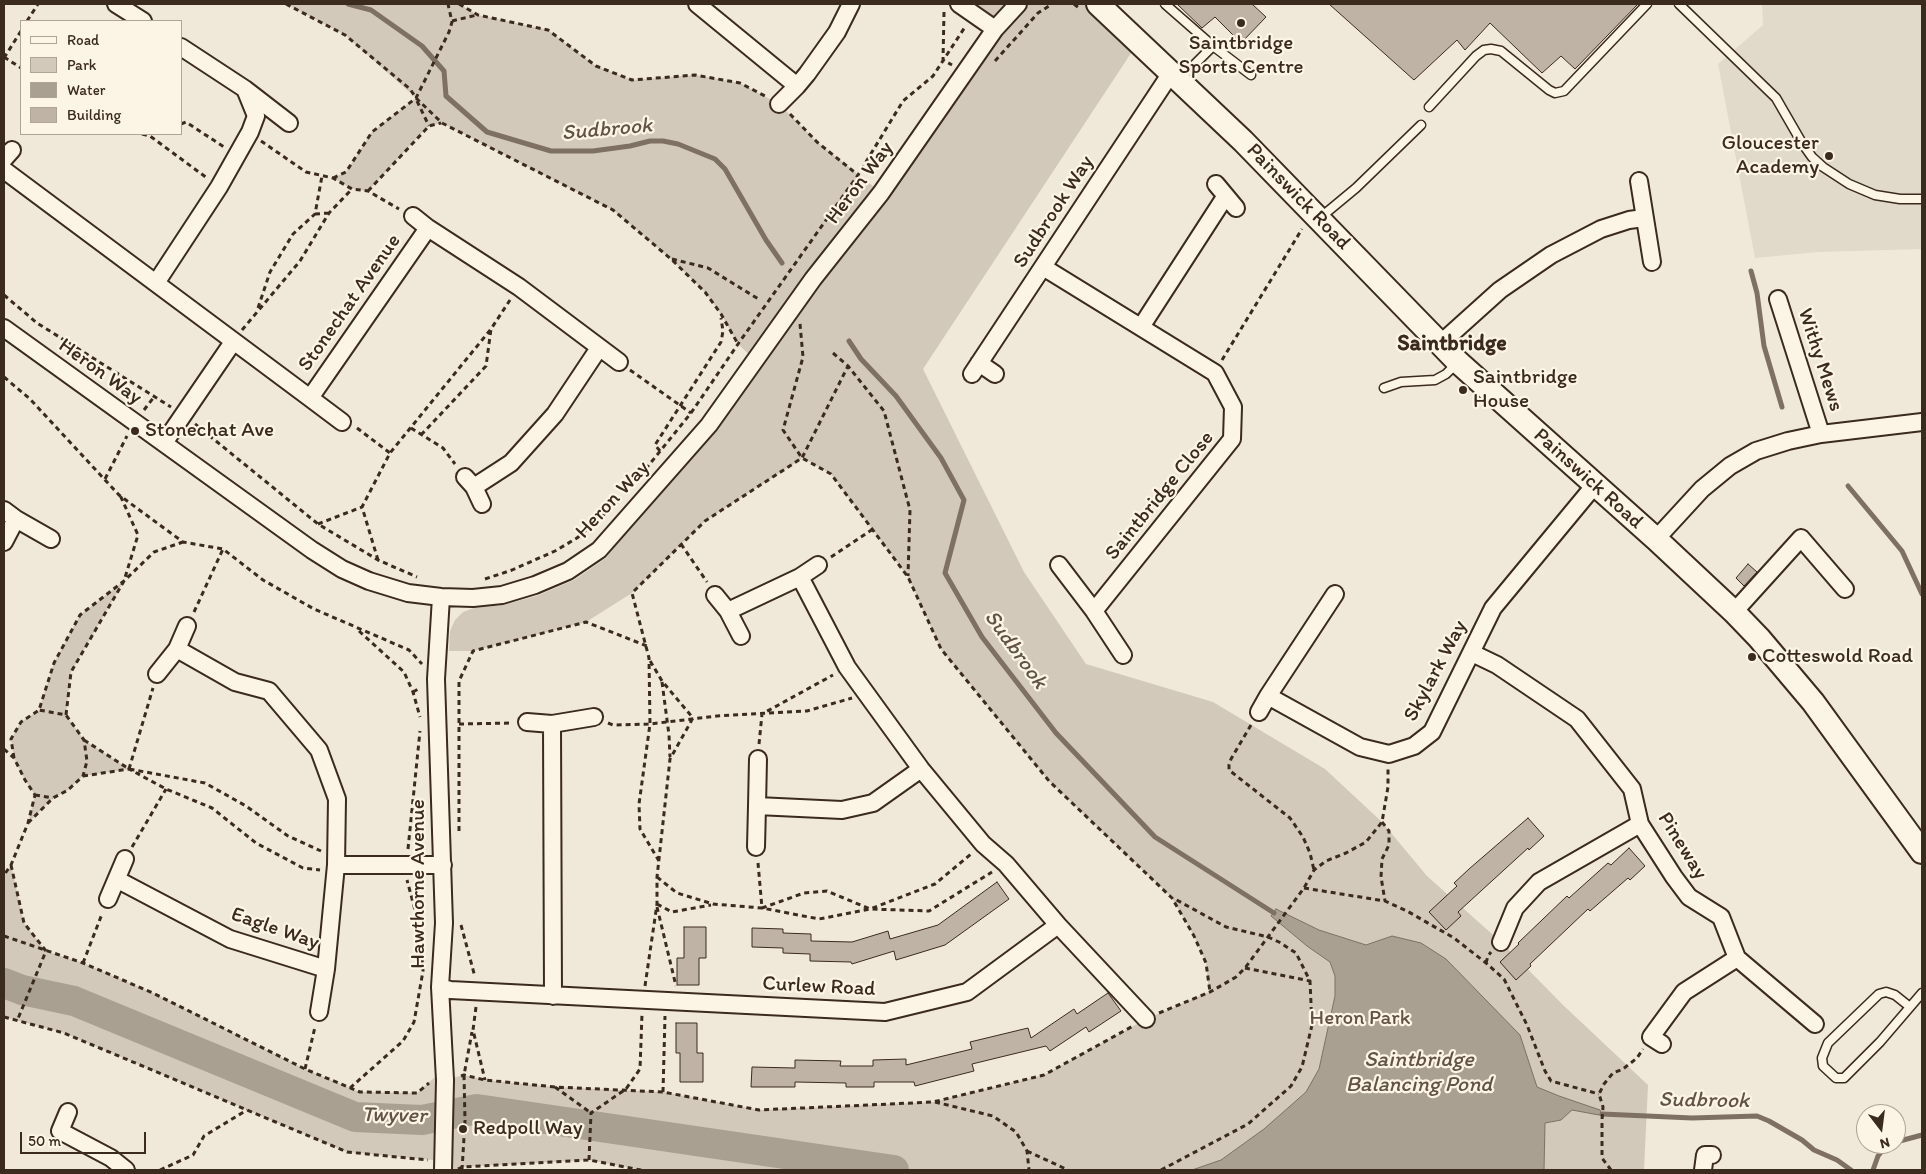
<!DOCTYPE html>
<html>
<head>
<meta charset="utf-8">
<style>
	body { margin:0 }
	#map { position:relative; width:1926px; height:1174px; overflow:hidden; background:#f0e9d9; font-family:Itim,sans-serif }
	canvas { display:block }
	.frame { position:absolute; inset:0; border:5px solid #3b2a1e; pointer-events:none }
	.legend { position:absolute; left:20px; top:20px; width:162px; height:115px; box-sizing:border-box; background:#fcf5e5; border:1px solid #afa495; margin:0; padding:6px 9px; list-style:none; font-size:15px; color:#3b2a1e }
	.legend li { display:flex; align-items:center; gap:10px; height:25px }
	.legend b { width:25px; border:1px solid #afa495 }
	.north { position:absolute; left:1856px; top:1104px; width:50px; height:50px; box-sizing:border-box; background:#fcf5e5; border:1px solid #afa495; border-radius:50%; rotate:165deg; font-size:14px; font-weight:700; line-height:20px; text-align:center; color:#3b2a1e }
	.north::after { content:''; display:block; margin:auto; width:18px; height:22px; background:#3b2a1e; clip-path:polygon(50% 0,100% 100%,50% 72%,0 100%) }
	.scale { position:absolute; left:20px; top:1132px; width:126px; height:22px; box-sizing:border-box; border:2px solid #3b2a1e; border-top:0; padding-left:6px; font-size:15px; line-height:18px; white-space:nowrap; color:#3b2a1e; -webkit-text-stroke:4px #fcf5e5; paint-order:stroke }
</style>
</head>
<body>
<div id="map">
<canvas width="1926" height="1174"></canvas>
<div class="frame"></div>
<ul class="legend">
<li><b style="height:6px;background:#fcf5e5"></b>Road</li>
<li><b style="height:14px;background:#d2c9ba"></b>Park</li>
<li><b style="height:14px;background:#aaa091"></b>Water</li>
<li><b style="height:14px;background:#beb3a4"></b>Building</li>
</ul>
<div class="north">N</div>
<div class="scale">50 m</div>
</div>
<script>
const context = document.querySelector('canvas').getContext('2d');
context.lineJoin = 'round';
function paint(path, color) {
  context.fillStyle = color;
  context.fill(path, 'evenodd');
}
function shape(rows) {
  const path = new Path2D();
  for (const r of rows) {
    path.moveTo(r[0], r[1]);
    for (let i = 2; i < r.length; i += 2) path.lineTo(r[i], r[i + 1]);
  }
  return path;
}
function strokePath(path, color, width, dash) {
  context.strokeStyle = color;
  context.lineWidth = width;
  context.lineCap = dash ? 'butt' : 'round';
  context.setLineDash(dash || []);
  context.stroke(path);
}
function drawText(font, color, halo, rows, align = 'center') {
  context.font = font + ' Itim,sans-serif';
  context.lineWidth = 4.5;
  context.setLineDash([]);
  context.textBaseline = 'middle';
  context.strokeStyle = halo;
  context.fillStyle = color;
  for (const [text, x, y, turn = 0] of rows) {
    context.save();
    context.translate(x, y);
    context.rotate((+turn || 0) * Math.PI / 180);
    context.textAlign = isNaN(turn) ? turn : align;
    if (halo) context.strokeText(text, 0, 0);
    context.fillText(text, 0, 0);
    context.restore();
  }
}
paint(shape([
	[1762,4,1922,4,1922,249,1818,252,1755,258,1718,64,1763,25]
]), '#e1d9c9');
paint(shape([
	[286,4,459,4,478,15,548,30,596,66,632,80,695,75,740,83,779,104,817,142,878,190,995,30,959,4,1098,4,1139,41,923,369,1024,572,1086,664,1213,702,1325,769,1382,822,1427,876,1501,942,1563,1005,1648,1085,1644,1170,641,1170,589,1160,497,1165,462,1167,456,1170,443,1170,443,1161,347,1152,64,1033,4,1017,4,875,11,865,24,923,46,951,83,963,153,993,305,1069,360,1092,417,1093,444,1069,445,1080,464,1075,485,1080,555,1087,663,1092,759,1110,933,1102,1044,1075,1146,1019,1209,992,1206,963,1194,936,1172,898,1049,781,941,649,908,577,831,474,803,458,705,521,632,593,586,622,473,651,449,651,450,631,455,620,463,612,474,608,504,605,539,595,574,580,606,558,754,359,738,344,721,314,705,292,671,259,613,210,442,123,428,126,368,191,352,189,333,178,346,172,372,132,416,98,345,35],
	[124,581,71,672,66,715,84,740,129,769,83,776,68,790,53,798,28,823,35,795,25,780,14,758,11,739,21,722,39,710,54,663,80,615]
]), '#d2c9ba');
const water = shape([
	[1276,909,1319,930,1366,945,1392,936,1421,943,1446,959,1520,1035,1537,1087,1559,1096,1600,1110,1602,1114,1599,1115,1572,1110,1561,1120,1545,1123,1544,1170,1192,1170,1221,1160,1264,1129,1306,1092,1319,1069,1335,996,1335,976,1330,962,1307,946,1271,916,1276,909]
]);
paint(water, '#aaa091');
strokePath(water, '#7e7163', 1);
strokePath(shape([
	[348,4,371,10,422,46,444,71,446,96,487,132,551,151,593,151,630,146,650,141,663,141,678,144,715,159,725,169,766,240,782,263],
	[1751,271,1757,293,1764,346,1782,407],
	[849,341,861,359,896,396,941,458,964,500,945,573,982,637,1056,733,1155,837,1274,913],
	[1848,486,1902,551,1922,594],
	[1602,1114,1692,1118,1757,1116,1769,1121,1802,1140,1814,1150,1837,1160,1851,1170],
	[1896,1142,1922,1135],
	[1873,1170,1878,1156,1886,1146,1892,1144]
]), '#7e7163', 5);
strokePath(shape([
	[4,983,22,990,74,1001,355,1117,422,1120,477,1109,894,1170]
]), '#aaa091', 30);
const building = shape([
	[1177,4,1252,4,1266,17,1241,43,1215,17,1202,28,1177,4],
	[1329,4,1638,4,1575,69,1561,56,1542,73,1490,23,1465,50,1457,40,1414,80,1329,4],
	[1748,564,1757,572,1744,586,1736,578,1748,564],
	[1528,818,1544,836,1529,850,1528,848,1458,912,1461,916,1446,930,1429,912,1457,886,1454,883,1469,869,1528,818],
	[1629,848,1645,866,1630,880,1628,878,1590,911,1588,909,1530,964,1531,966,1516,980,1500,962,1519,944,1518,943,1567,896,1569,898,1608,863,1611,865,1629,848],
	[997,882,1009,899,945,945,896,960,894,951,852,964,851,962,810,961,810,954,783,953,783,948,752,947,752,928,783,929,783,933,811,934,811,941,852,942,888,931,890,939,938,925,997,882],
	[684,927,706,927,706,958,699,958,699,985,677,985,677,958,684,958,684,927],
	[1108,993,1121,1011,1089,1032,1086,1027,1050,1051,1046,1046,972,1064,974,1071,915,1086,914,1082,874,1082,874,1087,846,1087,846,1083,795,1082,795,1087,751,1087,752,1067,795,1068,795,1060,841,1061,840,1066,873,1066,873,1060,906,1059,906,1065,972,1049,970,1042,1028,1028,1031,1038,1074,1009,1077,1014,1108,993],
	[676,1023,697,1023,697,1053,703,1053,703,1082,680,1082,680,1053,676,1053,676,1023]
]);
paint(building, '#beb3a4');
strokePath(building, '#3b2a1e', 1);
const lane = shape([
	[1165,4,1213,46],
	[1679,4,1776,98,1802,143,1812,157,1823,167,1849,184,1875,195,1900,199,1922,199],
	[1180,79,1213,46,1251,75],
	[1429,107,1476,56,1484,50,1491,49,1501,51,1549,90,1555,93,1564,91,1647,4],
	[1321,217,1356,188,1421,125],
	[1384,388,1401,382,1435,380,1446,374,1457,363],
	[1910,1007,1895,995,1886,992,1879,994,1828,1043,1822,1058,1823,1066,1836,1078,1844,1078,1880,1042,1922,993]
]);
const street = shape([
	[116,4,143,21],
	[697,4,797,86,807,74,837,32,851,4],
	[959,4,995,29],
	[245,89,289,123],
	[779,104,797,86],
	[4,159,12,150],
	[4,170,310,398,428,228],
	[1639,181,1652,262],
	[1216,184,1236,208],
	[413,216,428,228,519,287,619,362],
	[1043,267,1215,373,1233,407,1232,439,1094,611],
	[156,283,219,187,250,132,256,116,245,89,181,47],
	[1778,299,1821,434],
	[1141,327,1225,197],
	[4,328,312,550,342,569,369,581,408,593,441,597,473,598,502,595,535,585,568,571,599,550,709,425,813,279,881,193,995,29,1018,4],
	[1440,344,1500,290,1551,255,1601,229,1629,220,1644,218],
	[979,363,995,374],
	[972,374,1171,73],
	[310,398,342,422],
	[164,443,233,342],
	[465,477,474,487,482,504],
	[474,487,511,463,555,414,599,348],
	[4,510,16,519,4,542],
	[16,519,51,539],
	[1656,539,1702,489,1730,466,1756,451,1788,441,1821,434,1922,422],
	[1059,565,1094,611,1123,655],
	[800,577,818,565],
	[1335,594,1268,696,1360,747,1389,754,1414,746,1432,732,1493,608,1594,486],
	[715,595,728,611,800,577,847,667,921,769,983,844,1006,864,1058,925,1146,1019],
	[441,597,436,679,444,923,440,987,445,1080,443,1170],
	[728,611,741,636],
	[1734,612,1801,538,1845,589],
	[177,649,187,626],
	[1472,653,1497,665,1577,719,1632,789,1640,824,1674,877,1689,897,1721,917,1737,958,1815,1024],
	[157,674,177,649,235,682,269,691,319,750,337,799,336,865],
	[1259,712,1268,696],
	[527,722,552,724],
	[757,806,758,759],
	[756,847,757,806,842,810,873,803,921,769],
	[118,880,230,939,326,969,336,865,443,865],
	[108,899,125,859],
	[1501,942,1515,908,1539,882,1640,824],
	[440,987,450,990,885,1012,967,992,1058,925],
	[553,996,552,724,594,717],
	[319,1012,326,969],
	[1662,1044,1651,1037,1684,992,1737,958],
	[68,1112,60,1131,111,1158,126,1170],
	[1703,1170,1705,1155,1712,1155]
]);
const secondary = shape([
	[1098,4,1243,141,1458,362,1656,539,1734,612,1759,638,1813,702,1922,852]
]);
strokePath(lane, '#3b2a1e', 11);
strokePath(street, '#3b2a1e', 20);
strokePath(secondary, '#3b2a1e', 26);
strokePath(shape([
	[286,4,345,35,410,89,416,98,442,123,613,210,671,259,705,292,721,314,738,344],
	[459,4,478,15,548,30,596,66,632,80,695,75,740,83,767,97],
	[1074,4,1080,9],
	[944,12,943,60,952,65],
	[27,21,38,4],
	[452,21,477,15],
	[4,57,21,68],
	[4,58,21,31],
	[995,61,1038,13,1052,4],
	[417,101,429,126],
	[790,114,817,142,858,175],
	[181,124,186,122,224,147],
	[142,134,150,136,207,178],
	[261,141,306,172,333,178,352,189,368,191,399,209],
	[333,178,346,172,372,132,416,98,449,32,452,22,448,4],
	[368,191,429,126,441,123],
	[315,214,329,213],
	[672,259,708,268,760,300],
	[4,295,37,323,171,407],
	[258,308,270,272,293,234,315,214,322,176],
	[800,324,803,357,783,430,802,458,831,474,908,577,941,649,1049,781,1172,898,1194,936,1206,963,1210,992],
	[242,330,300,261,329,213,352,189],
	[833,353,848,366,884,411,910,510,908,576],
	[1222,360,1302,229],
	[630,370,691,413],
	[4,377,30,399,119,495,183,542,223,549,263,580,314,609,409,650,422,664],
	[144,410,154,397],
	[195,424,318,524,378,560,417,577],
	[357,428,390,453],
	[411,428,443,448,455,464],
	[421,435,486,366,491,329],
	[660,451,655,445,721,342,723,331,721,318],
	[640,476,691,413,738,344,858,175,903,101,933,76,965,27],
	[105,479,127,436],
	[318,524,362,507],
	[681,544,707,582],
	[831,557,873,529],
	[378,560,362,507,390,453,491,329,510,300],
	[485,579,512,570,555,551,577,538,599,519,621,498],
	[194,612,223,549],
	[359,631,404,672,413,692,420,717],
	[662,682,669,735,670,757],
	[413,692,420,688],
	[66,715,71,672,124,581,138,535,120,495],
	[608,723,613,725,650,724,717,716,807,711,852,698],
	[459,724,513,723],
	[1251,725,1231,759,1229,765,1229,770,1290,818,1303,837,1310,853,1314,870],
	[84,740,129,769,205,783,246,806,288,836,321,851],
	[759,744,762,714,833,675],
	[4,749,14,758,25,780,35,795,28,823,11,865,4,875],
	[14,758,11,739,21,722,39,710,54,663,80,615,124,581,154,552,183,542],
	[129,769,153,688],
	[83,776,129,769,166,789,212,808,256,843,303,868,320,870],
	[35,795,53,798],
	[1382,822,1389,831,1389,845,1382,859,1381,877,1385,901],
	[28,823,53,798,68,790,83,776,87,761,84,740,66,715,39,710],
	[459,831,459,681,473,651,586,622,647,646],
	[132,847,166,789],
	[408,849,420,731],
	[659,861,640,829,639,804,650,724,649,658,632,593,705,521,802,458,848,366],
	[758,863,762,908,804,893,827,891,870,909,929,911,992,872],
	[11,865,24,923,46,951,17,1021],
	[657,877,677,893,713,904,762,908,819,919,870,909,935,884,971,854],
	[1304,888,1385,901,1407,911,1454,938,1486,963,1504,979,1527,1025,1545,1071,1551,1081,1599,1094],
	[657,904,672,912,711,905],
	[657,907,676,986],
	[461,925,475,977],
	[4,936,83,963,153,993,305,1069,360,1092,417,1093,429,1083],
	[83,963,102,914],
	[1486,963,1488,956,1491,952],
	[1245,968,1310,981],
	[645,986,657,904,657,877,670,759,693,718,662,681,649,659],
	[476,1007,473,1030,485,1080],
	[1159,1013,1210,992,1236,977,1245,968,1304,888,1314,870,1326,861,1346,853,1366,842,1382,822,1388,787,1388,769],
	[4,1017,64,1033,347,1152,428,1160],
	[305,1069,315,1027],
	[461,1076,464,1075,485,1080,555,1087,663,1092,759,1110,933,1102,1044,1075,1133,1026],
	[555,1087,591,1113],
	[350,1088,403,1041,414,1022,423,971,421,946,415,910,407,880],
	[663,1092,665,1016],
	[935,1102,993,1116,1016,1132,1027,1151,1029,1170],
	[1027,1151,1068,1170],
	[589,1160,591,1113,626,1089,640,1069,642,1014],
	[458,1169,462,1167,497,1165,589,1160,641,1170],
	[160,1170,193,1155,204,1136,247,1110],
	[462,1170,465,1121,464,1075,472,1032],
	[1161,1170,1248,1124,1291,1086,1302,1067,1312,1025,1310,981,1296,953,1279,942,1268,937,1226,927,1173,898],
	[1611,1170,1602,1158,1602,1120,1603,1107,1599,1094,1604,1084,1613,1073,1623,1069,1637,1058,1643,1049]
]), '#3b2a1e', 3, [5, 4]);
strokePath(lane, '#fcf5e5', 8);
strokePath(street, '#fcf5e5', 16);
strokePath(secondary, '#fcf5e5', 22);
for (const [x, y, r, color] of [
	[1241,23,5,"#3b2a1e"],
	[1829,156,5,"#3b2a1e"],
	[1463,390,5,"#3b2a1e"],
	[135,431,5,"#3b2a1e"],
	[1752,657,5,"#3b2a1e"],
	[463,1129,5,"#3b2a1e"]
]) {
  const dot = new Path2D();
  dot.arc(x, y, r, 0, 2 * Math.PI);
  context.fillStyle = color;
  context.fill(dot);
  strokePath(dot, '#fcf5e5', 2);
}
drawText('21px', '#3b2a1e', '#fcf5e5', [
	["Saintbridge",1241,44,"center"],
	["Sports Centre",1241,68,"center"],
	["Gloucester",1819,144,"right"],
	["Academy",1819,168,"right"],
	["Saintbridge",1473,378],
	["House",1473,402],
	["Stonechat Ave",145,431],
	["Cotteswold Road",1762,657],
	["Redpoll Way",473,1129]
], 'left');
drawText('21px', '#3b2a1e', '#fcf5e5', [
	["Heron Way",860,183,-53],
	["Painswick Road",1298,197,46],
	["Sudbrook Way",1054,212,-57],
	["Stonechat Avenue",350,303,-55],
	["Withy Mews",1820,360,72],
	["Heron Way",100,372,36],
	["Painswick Road",1588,479,42],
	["Saintbridge Close",1160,496,-51],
	["Heron Way",613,500,-47],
	["Skylark Way",1436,671,-62],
	["Pineway",1682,846,58],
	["Hawthorne Avenue",419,884,-90],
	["Eagle Way",275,929,19],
	["Curlew Road",819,987,3]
]);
drawText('21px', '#615245', '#fcf5e5', [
	["Heron Park",1360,1019]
]);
drawText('italic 22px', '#625346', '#fcf5e5', [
	["Sudbrook",607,130,-5],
	["Sudbrook",1015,650,54],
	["Saintbridge",1419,1060],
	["Balancing Pond",1419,1085],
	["Sudbrook",1704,1101,1],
	["Twyver",394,1116,1]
]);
drawText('bold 22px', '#3b2a1e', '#fcf5e5', [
	["Saintbridge",1452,344]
]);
</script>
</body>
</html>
